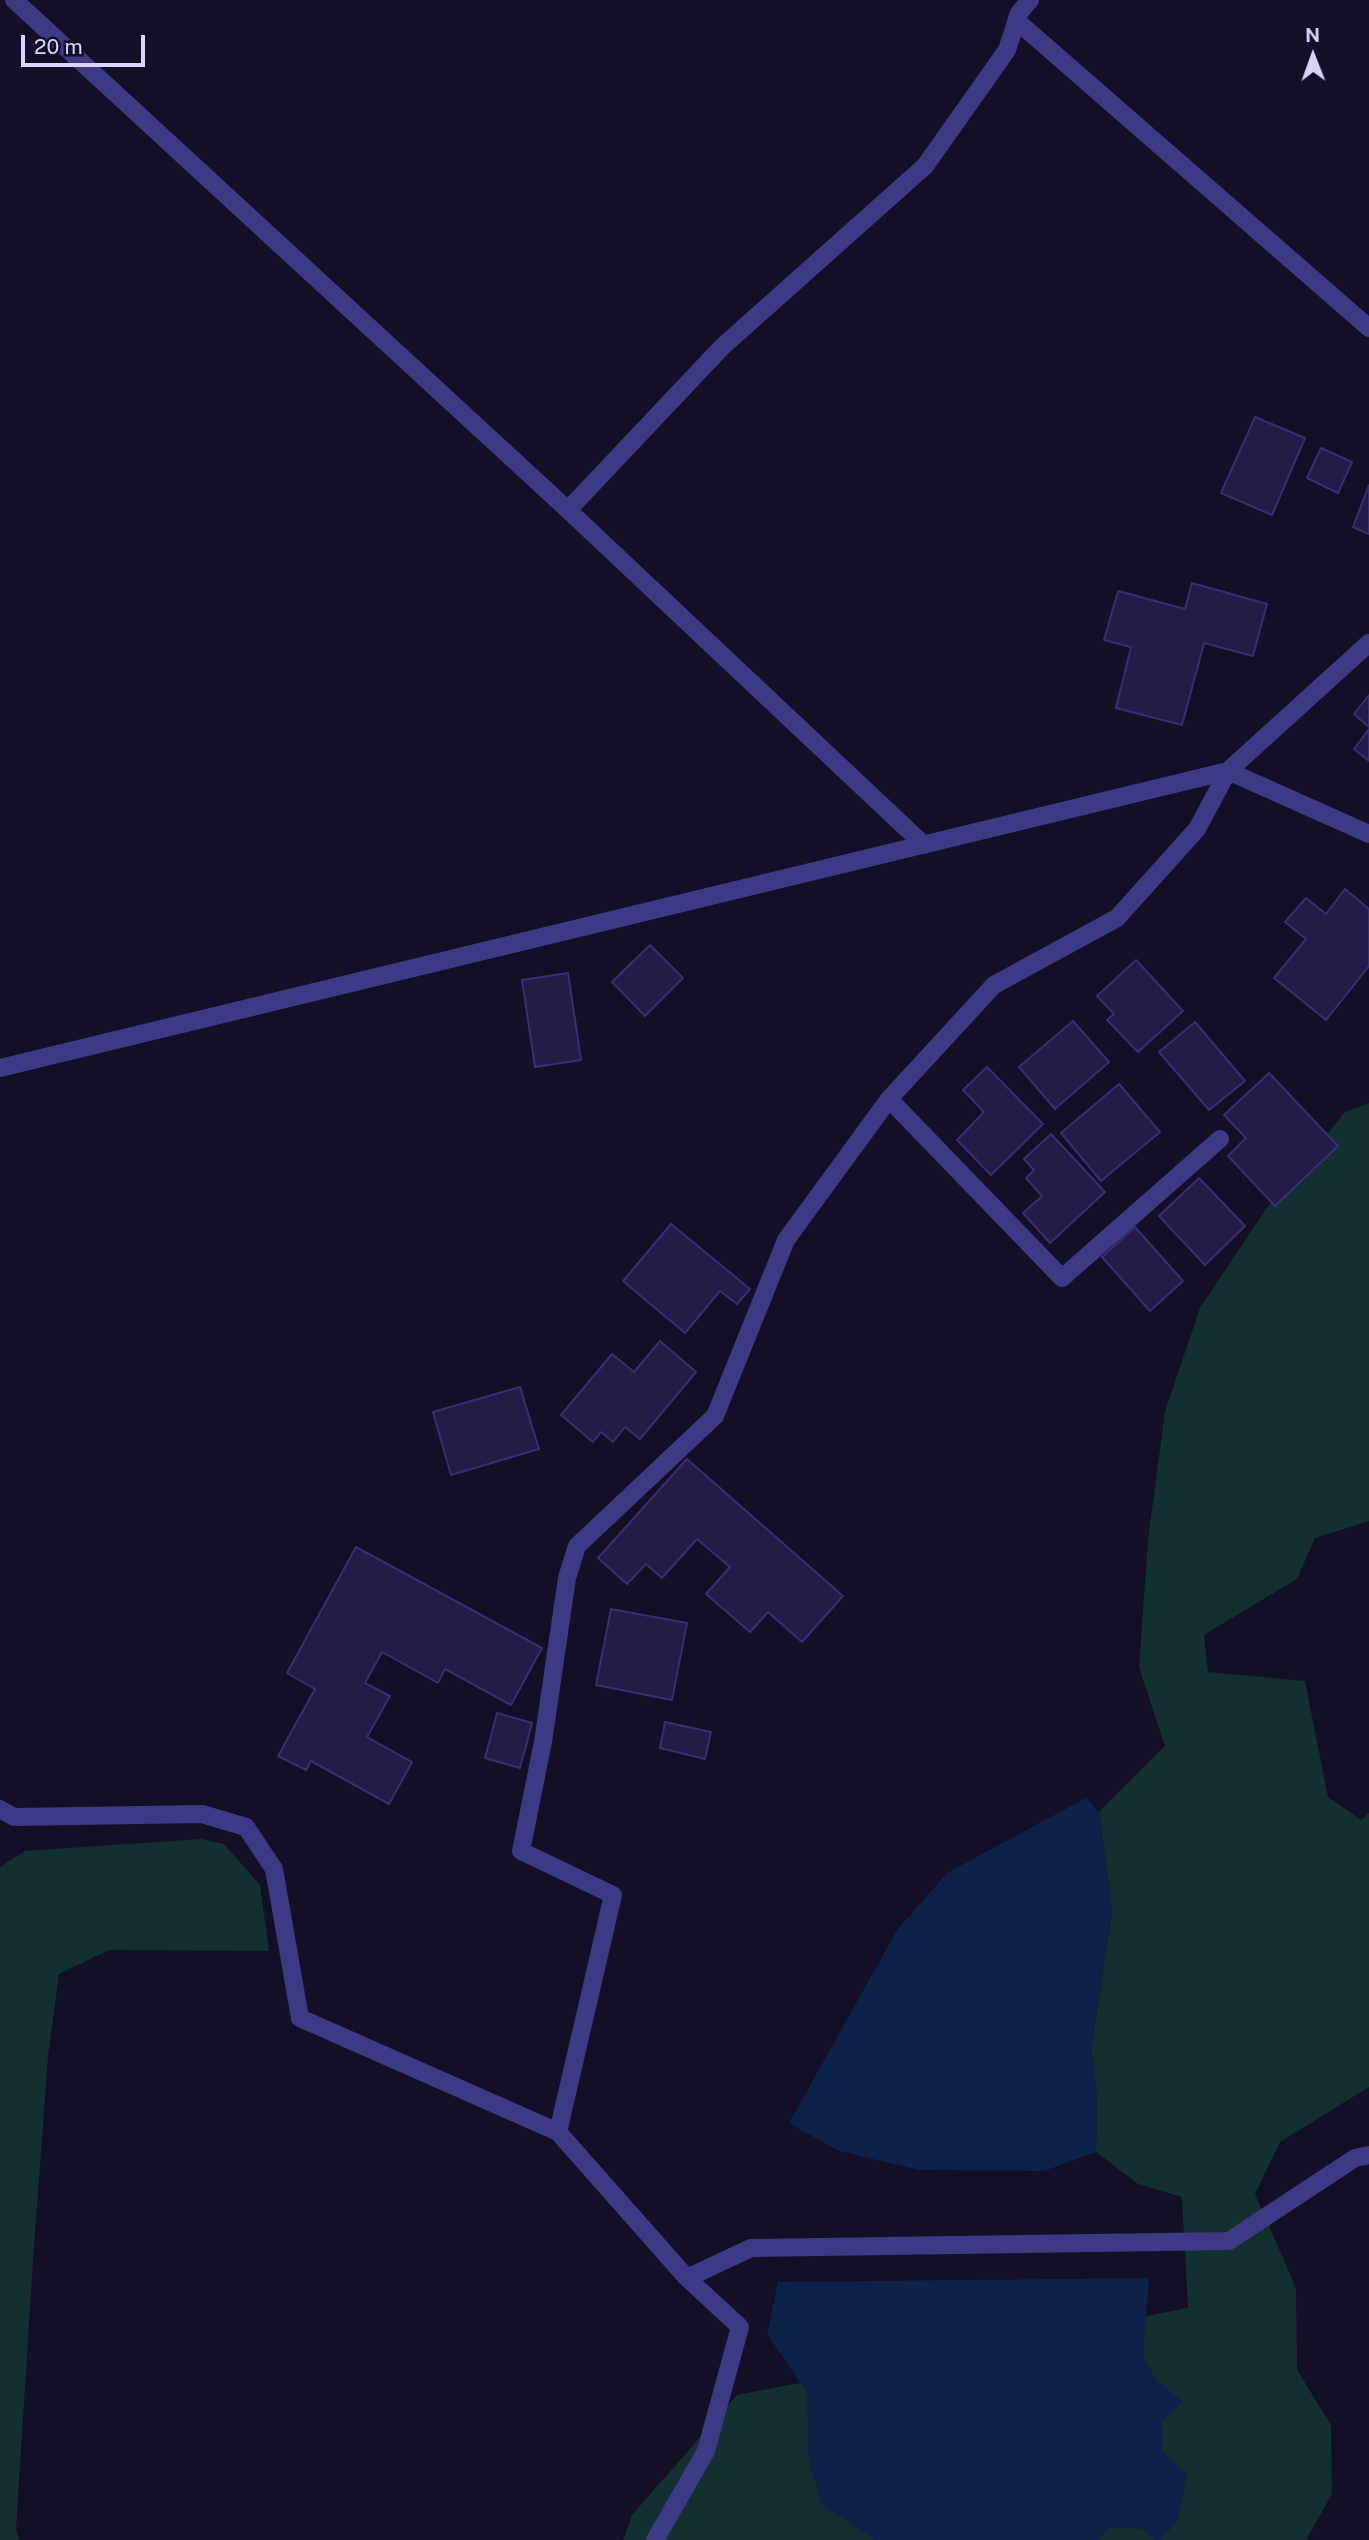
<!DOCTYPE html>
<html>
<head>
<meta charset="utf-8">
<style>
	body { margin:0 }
	#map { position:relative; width:1369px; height:2540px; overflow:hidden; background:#130f26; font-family:"Public Sans",sans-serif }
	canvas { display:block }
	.north { position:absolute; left:1278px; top:21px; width:70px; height:70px; -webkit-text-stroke:5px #130f26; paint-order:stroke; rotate:359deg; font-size:19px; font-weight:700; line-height:28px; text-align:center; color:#d9d4ff }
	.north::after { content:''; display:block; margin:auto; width:24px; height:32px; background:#d9d4ff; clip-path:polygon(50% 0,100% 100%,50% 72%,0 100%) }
	.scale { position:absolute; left:21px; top:35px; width:124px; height:32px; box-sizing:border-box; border:4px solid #d9d4ff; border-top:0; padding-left:9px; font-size:21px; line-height:24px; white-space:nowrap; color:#d9d4ff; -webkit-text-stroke:5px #130f26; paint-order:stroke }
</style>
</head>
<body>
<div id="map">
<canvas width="1369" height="2540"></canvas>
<div class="north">N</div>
<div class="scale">20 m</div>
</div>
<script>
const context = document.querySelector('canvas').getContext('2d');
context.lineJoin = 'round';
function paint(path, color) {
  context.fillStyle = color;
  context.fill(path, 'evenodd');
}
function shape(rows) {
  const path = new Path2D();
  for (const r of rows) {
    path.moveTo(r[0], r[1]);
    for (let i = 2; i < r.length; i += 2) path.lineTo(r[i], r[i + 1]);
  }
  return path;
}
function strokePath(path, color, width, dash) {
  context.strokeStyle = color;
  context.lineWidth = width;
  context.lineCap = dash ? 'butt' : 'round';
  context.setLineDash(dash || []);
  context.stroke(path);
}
paint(shape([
	[1369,1103,1369,1521,1315,1538,1297,1579,1204,1635,1208,1672,1305,1681,1328,1797,1361,1820,1369,1813,1369,2087,1280,2142,1255,2194,1296,2288,1297,2370,1331,2425,1332,2494,1306,2540,623,2540,632,2515,737,2395,1188,2308,1182,2197,1138,2184,1096,2152,1097,2098,1091,2049,1112,1911,1099,1812,1165,1746,1139,1667,1148,1540,1165,1411,1200,1308,1266,1209,1345,1112],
	[201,1839,224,1844,260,1885,269,1951,109,1950,59,1974,48,2057,33,2260,16,2529,19,2540,0,2540,0,1867,25,1851]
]), '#12302f');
paint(shape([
	[1086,1798,1099,1812,1112,1911,1091,2049,1097,2098,1096,2152,1044,2171,919,2170,839,2151,789,2123,897,1930,947,1873],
	[1149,2278,1143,2357,1157,2381,1183,2401,1162,2422,1162,2450,1187,2475,1177,2522,1160,2540,1154,2540,1143,2529,1108,2527,1099,2540,875,2540,822,2505,809,2462,807,2393,767,2334,778,2282]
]), '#0c2248');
const building = shape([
	[1255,417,1305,438,1272,515,1221,493,1255,417],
	[1321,448,1352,462,1338,493,1307,478,1321,448],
	[1369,485,1369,534,1353,527,1369,485],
	[1192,583,1267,604,1253,656,1204,643,1182,725,1116,708,1131,647,1104,640,1118,591,1185,609,1192,583],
	[1369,695,1369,727,1354,714,1369,695],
	[1369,729,1369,761,1354,749,1369,729],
	[1345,889,1369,909,1369,966,1326,1020,1274,978,1306,939,1285,922,1306,898,1326,914,1345,889],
	[650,945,683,978,645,1016,612,982,650,945],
	[1136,960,1183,1011,1138,1052,1107,1020,1114,1014,1097,996,1136,960],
	[568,973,581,1060,535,1067,522,980,568,973],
	[1073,1021,1109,1062,1055,1109,1019,1067,1073,1021],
	[1195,1022,1245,1081,1209,1110,1159,1052,1195,1022],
	[987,1067,1043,1124,991,1175,957,1140,984,1112,963,1090,987,1067],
	[1269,1073,1338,1146,1275,1206,1228,1156,1246,1138,1224,1115,1269,1073],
	[1119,1084,1160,1132,1101,1181,1061,1133,1119,1084],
	[1051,1134,1105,1192,1050,1243,1023,1213,1042,1196,1026,1178,1034,1170,1024,1159,1051,1134],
	[1199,1178,1245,1226,1205,1265,1159,1216,1199,1178],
	[671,1224,750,1289,737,1304,720,1291,685,1333,623,1281,671,1224],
	[1135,1227,1183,1281,1150,1311,1102,1257,1135,1227],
	[660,1341,696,1372,640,1439,625,1427,613,1442,601,1432,593,1442,561,1415,612,1354,634,1372,660,1341],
	[520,1387,539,1449,451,1475,433,1412,520,1387],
	[687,1459,843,1596,802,1642,768,1612,750,1632,706,1594,730,1567,697,1539,662,1578,646,1564,627,1584,598,1558,687,1459],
	[356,1547,542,1648,511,1705,445,1669,438,1683,382,1652,365,1683,390,1696,367,1737,412,1762,389,1804,311,1761,306,1770,278,1756,315,1689,287,1673,356,1547],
	[611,1609,687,1623,672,1700,596,1685,611,1609],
	[497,1713,532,1723,520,1768,485,1758,497,1713],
	[665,1722,711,1732,705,1759,660,1748,665,1722]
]);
paint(building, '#241b47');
strokePath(building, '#3b2d73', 2);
strokePath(shape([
	[14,0,568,510,924,845],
	[1018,22,1369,328],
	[568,510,722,347,925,166,1007,50,1019,13,1030,0],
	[0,1068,1228,771,1369,834],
	[889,1099,1062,1278,1220,1139],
	[0,1809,14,1817,202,1814,246,1827,274,1869,300,2018,558,2132,687,2278,751,2248,1229,2241,1355,2158,1369,2155],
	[558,2132,613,1895,521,1851,543,1742,567,1578,577,1546,715,1416,786,1240,889,1099,994,985,1117,918,1197,829,1228,771,1369,643],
	[655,2540,706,2451,740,2327,687,2278]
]), '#3d3a85', 18);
</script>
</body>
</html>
